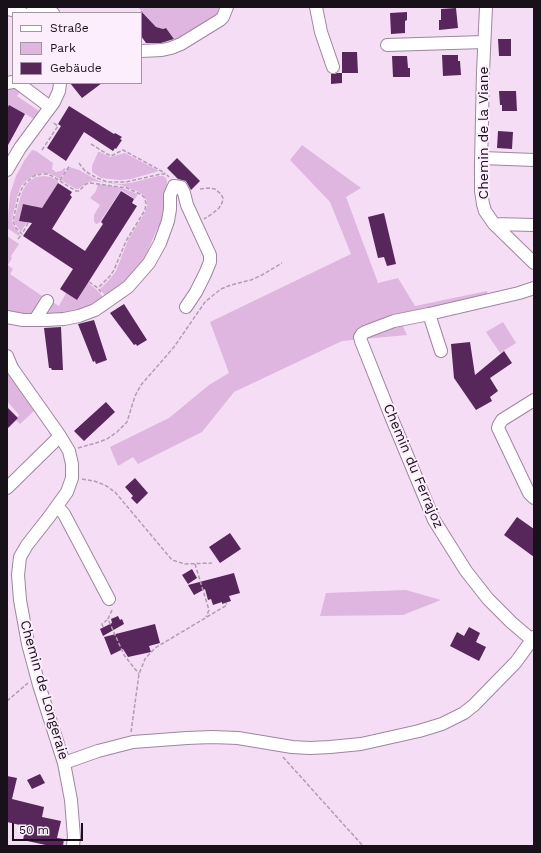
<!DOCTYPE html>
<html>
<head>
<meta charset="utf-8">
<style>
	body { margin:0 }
	#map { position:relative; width:541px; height:853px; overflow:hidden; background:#f5ddf6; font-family:"Work Sans",sans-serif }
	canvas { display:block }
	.frame { position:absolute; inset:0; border:8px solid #191119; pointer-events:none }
	.legend { position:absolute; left:12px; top:12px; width:130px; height:72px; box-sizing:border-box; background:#fdeefd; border:1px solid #a296a2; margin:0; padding:5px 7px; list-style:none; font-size:12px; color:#191119 }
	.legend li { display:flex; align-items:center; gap:8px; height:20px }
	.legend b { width:20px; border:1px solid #a296a2 }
	.scale { position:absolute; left:12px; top:823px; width:71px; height:18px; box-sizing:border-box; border:2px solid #191119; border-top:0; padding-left:5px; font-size:12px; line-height:14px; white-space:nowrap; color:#191119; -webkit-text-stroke:3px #fdeefd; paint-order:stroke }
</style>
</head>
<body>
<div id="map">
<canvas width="541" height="853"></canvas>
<div class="frame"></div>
<ul class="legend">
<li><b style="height:5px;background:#fff"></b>Straße</li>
<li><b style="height:11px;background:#deb6df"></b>Park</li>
<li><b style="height:11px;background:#57265a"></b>Gebäude</li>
</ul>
<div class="scale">50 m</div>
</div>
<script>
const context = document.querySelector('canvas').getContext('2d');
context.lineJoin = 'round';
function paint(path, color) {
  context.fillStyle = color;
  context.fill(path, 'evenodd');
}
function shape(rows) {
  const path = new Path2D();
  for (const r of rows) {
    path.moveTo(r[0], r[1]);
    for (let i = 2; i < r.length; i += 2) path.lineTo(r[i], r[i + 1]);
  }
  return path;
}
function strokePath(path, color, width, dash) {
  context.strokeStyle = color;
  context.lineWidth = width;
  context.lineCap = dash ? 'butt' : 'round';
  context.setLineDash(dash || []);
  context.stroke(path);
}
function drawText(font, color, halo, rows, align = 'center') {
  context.font = font + ' "Work Sans",sans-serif';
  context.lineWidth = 4;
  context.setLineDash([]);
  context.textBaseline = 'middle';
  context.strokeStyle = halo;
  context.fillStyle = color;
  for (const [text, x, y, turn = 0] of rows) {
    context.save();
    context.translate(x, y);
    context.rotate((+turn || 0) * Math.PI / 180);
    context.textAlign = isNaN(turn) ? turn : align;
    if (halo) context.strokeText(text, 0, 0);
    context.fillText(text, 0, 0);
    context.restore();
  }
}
paint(shape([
	[138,7,222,7,220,16,176,41,166,28,163,29,156,27],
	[10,85,22,89,17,96,42,113,35,118,32,118,24,113,24,114,7,109,7,87],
	[302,145,361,188,346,197,378,283,398,278,415,306,487,291,489,303,402,324,407,335,342,341,234,392,202,432,138,464,133,457,118,466,110,447,169,418,209,385,229,373,210,322,351,254,330,202,290,160],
	[32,150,36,151,53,163,52,169,56,172,61,171,64,168,66,169,60,179,51,174,41,173,31,177,26,181,21,186,17,197,12,219,13,225,20,234,19,236,7,228,10,194,16,176,24,161],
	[98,152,100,152,110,157,125,153,159,171,131,179,120,180,101,178,92,172,92,166],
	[69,167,79,170,99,181,105,183,123,184,135,182,158,176,163,176,166,178,167,181,167,210,163,228,158,227,146,255,139,267,129,279,107,298,100,289,109,280,116,271,128,240,145,212,147,206,147,201,144,196,139,192,121,185,92,181,87,183,78,189,76,189,61,180],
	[44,176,51,177,58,181,58,183,34,220,31,218,34,206,23,204,19,221,27,222,21,232,16,225,14,221,17,209,22,192,26,185,30,181,36,177],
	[98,184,122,188,138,194,135,199,121,190,100,222,97,224,96,224,94,221,94,215,100,205,90,198,96,191],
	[7,236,19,244,11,256,12,258,8,265,13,269,10,274,45,298,34,316,12,313,7,311],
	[88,283,97,290,105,299,86,309,68,314,45,315,52,302,59,306,66,293,77,300],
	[503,322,516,343,500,353,486,332],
	[7,371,13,381,34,411,20,424,16,420,19,415,7,401],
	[406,590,441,600,403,615,320,616,326,593]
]), '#deb6df');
paint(shape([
	[456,8,458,28,439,30,439,20,441,20,441,9],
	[141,11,156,27,163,29,166,28,174,39,161,43,146,43,141,36],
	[407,12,407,20,405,21,405,33,391,34,390,13],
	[498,39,511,39,511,56,499,56],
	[342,52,357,52,358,73,342,73],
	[442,55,458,55,458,61,460,61,461,75,443,76],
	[392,56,407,56,408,68,410,68,410,77,393,77],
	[337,73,342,73,342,83,331,84,331,74,335,74],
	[70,83,102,83,82,98],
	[499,91,516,91,517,111,502,111,502,105,500,105],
	[9,105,25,114,7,147,7,109],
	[69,106,114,134,115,133,122,137,120,139,122,140,116,149,115,148,113,151,84,132,66,161,47,148,61,126,58,124],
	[498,131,513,132,512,149,497,148],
	[177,158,200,181,191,190,186,181,178,179,167,168],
	[58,183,72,192,70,195,72,197,52,229,85,251,103,224,101,222,121,191,134,199,132,203,137,206,77,300,60,289,73,269,23,236,32,223,19,221,23,204,42,208],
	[384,213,396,264,387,266,384,257,378,258,368,217],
	[124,304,147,340,137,346,136,344,134,345,110,313],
	[94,320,107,360,96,364,95,361,93,362,78,324],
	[61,327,63,370,52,370,51,368,49,368,44,328],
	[470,342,475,375,504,351,512,363,490,378,498,391,490,397,492,401,476,410,454,378,451,344],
	[106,402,115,412,84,441,74,431],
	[7,407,18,418,7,429],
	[135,478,148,493,137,504,131,498,133,496,125,487],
	[517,517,534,529,534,557,504,535],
	[230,533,241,549,220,563,209,547],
	[192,569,197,578,188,584,182,575],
	[234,573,240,593,229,596,231,601,222,604,222,602,213,605,211,599,208,600,205,589,194,595,188,585],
	[118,616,120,620,122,619,124,624,103,636,100,629,112,623,111,619],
	[155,624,160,643,149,646,151,652,128,657,123,649,111,655,104,637],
	[469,627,480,633,476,642,486,647,479,661,450,646,457,632,464,636],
	[40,774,45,783,32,789,27,780],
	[7,776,17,778,12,799,44,807,42,817,61,821,57,838,64,839,63,846,50,846,23,840,25,830,19,828,20,825,7,822]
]), '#57265a');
const minor = shape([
	[316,7,321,32,333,67],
	[486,7,483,72,481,164,481,191,483,204,485,211,494,224,534,263],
	[7,9,13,10,22,13],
	[31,13,36,8,40,8,53,13],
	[387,45,484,42],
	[141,51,162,50,171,48,181,44,220,20,223,17,227,7],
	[7,83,13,82],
	[18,83,50,107],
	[482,158,534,160],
	[7,170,20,148,54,102,59,91,60,83],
	[494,224,534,225],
	[429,314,441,351],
	[7,317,23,320,46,320,64,319,79,316,95,310,128,287,149,263,160,243,168,221,170,209,170,195,174,186,181,187,184,193,187,205,210,255,210,262,205,274,196,292,186,307],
	[35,320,47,301],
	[7,356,12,368,60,436,69,451,72,464,72,478,67,492,49,517,27,545,20,557,18,575,20,600,28,644,39,685,64,763,71,800,74,837,73,846],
	[534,400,502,420,499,425,498,428,529,493,534,498],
	[7,488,60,436],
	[57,506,64,514,109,599],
	[532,640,511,622,488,599,466,571,434,520,392,419,361,341,360,337,362,334,365,332,394,321,429,314,519,293,534,288],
	[64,763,98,751,133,742,187,738,212,737,238,738,292,747,310,748,330,747,361,744,419,731,442,724,464,713,474,705,516,662,534,637]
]);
strokePath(minor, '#9d879e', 14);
strokePath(shape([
	[91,144,107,154,111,156,123,150,165,173],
	[42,150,58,126,52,122],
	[79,163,85,171,97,178,107,182,126,182,161,174,166,174,169,177],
	[60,180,70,165],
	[200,189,209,188,215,189,221,194,223,198,222,203,219,208,212,214,204,219],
	[28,223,22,234,16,228,13,221,18,198,23,186,28,181,34,176,42,174,47,174,52,176,76,191,79,191,86,184,91,183,127,188,140,194,144,197,146,203,145,210,126,241,114,270,110,276,98,288],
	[18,239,22,234],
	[89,282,98,288,101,292],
	[78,448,96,443,107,439,117,432,127,422,135,396,141,385,174,347,205,302,211,297,221,289,231,285,251,280,262,275,282,263],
	[82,479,94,481,105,485,115,492,172,560,185,564,212,563],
	[195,564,209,610,206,617],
	[112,610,108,619,124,655,139,674],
	[103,627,102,624,107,620],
	[7,701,28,683],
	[131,732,139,674,145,659,155,648,227,605,226,603],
	[283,757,363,846]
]), '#b09db1', 1.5, [4, 2]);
strokePath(minor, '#fff', 12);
drawText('14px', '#191119', '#fdeefd', [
	["Chemin de la Viane",484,133,-90],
	["Chemin du Ferrajoz",413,466,67],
	["Chemin de Longeraie",44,690,74]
]);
</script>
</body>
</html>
